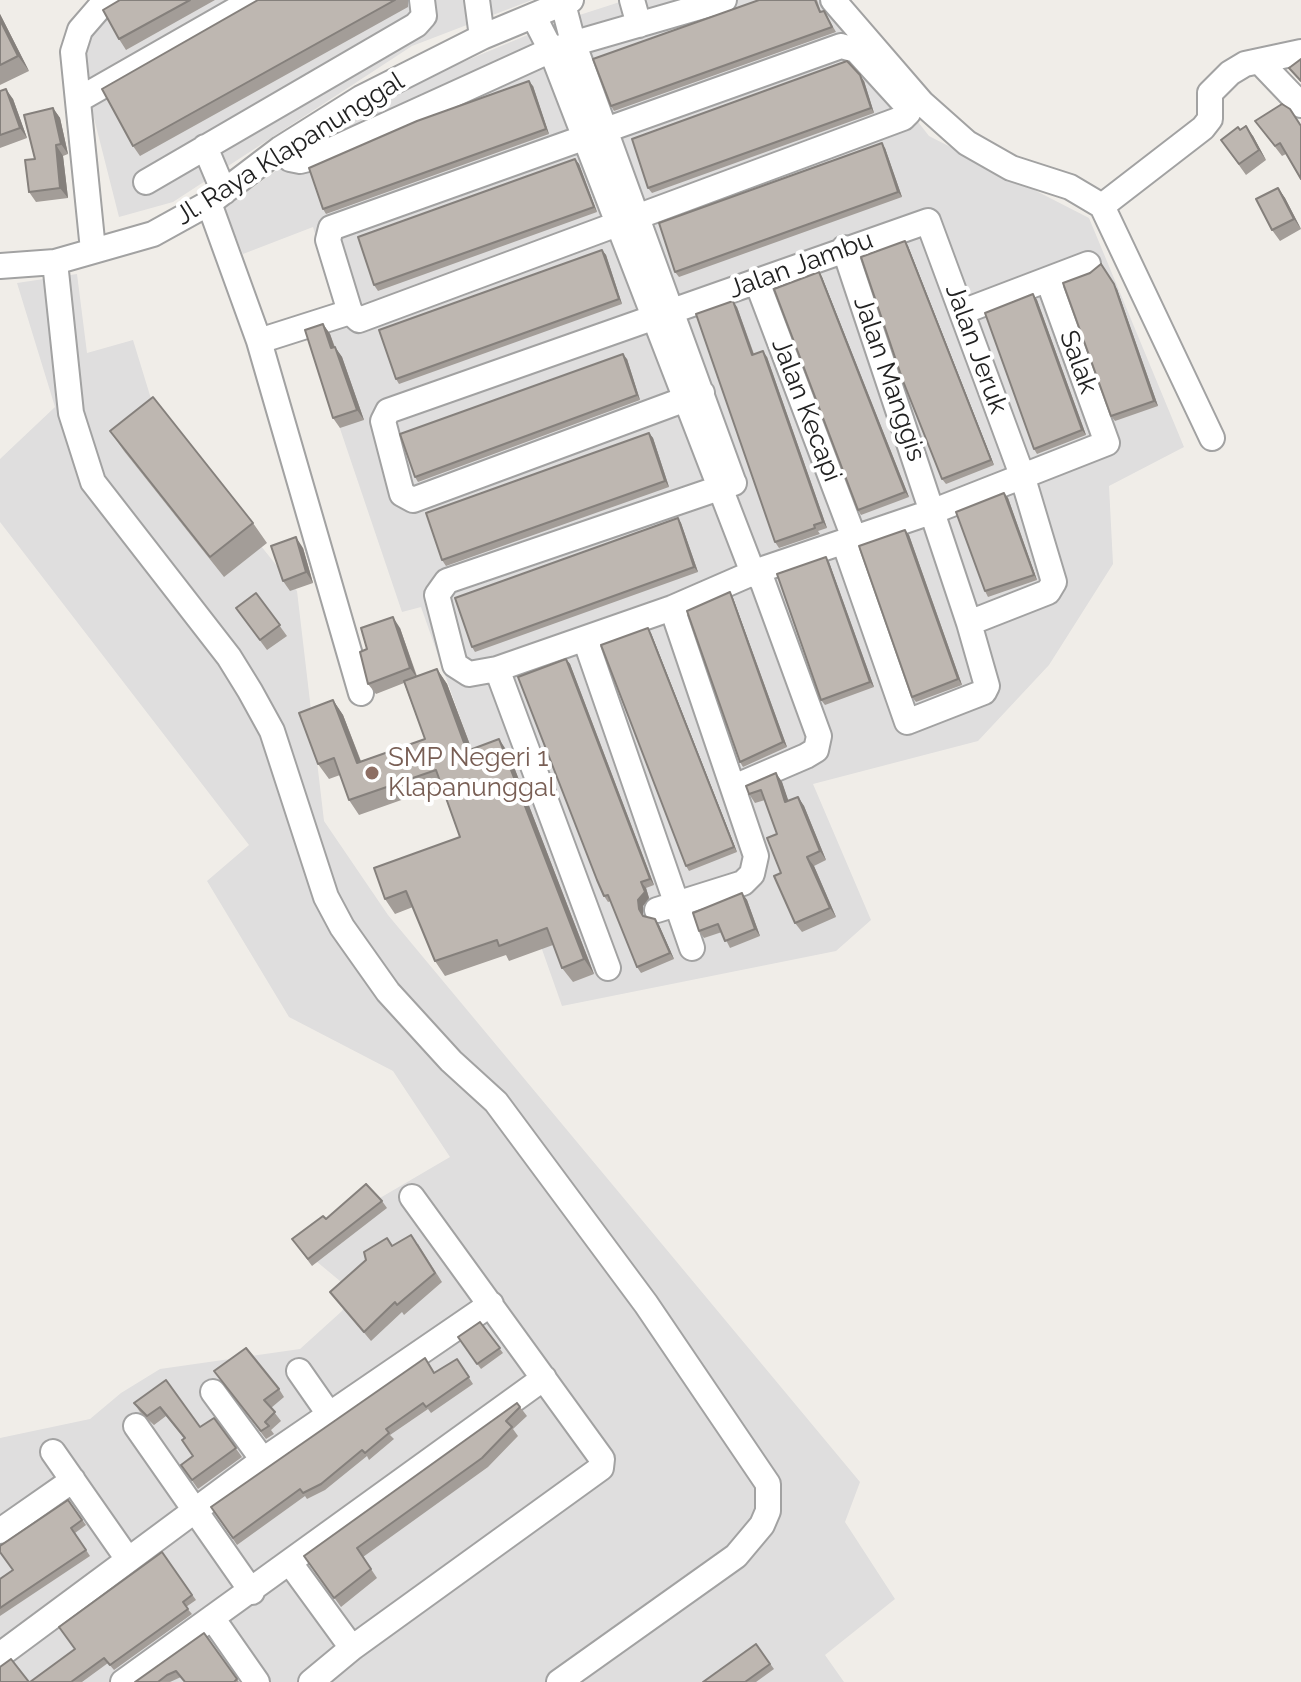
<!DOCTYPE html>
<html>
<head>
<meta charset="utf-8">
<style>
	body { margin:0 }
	canvas { display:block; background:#f0ede8 }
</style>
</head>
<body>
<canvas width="1301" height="1682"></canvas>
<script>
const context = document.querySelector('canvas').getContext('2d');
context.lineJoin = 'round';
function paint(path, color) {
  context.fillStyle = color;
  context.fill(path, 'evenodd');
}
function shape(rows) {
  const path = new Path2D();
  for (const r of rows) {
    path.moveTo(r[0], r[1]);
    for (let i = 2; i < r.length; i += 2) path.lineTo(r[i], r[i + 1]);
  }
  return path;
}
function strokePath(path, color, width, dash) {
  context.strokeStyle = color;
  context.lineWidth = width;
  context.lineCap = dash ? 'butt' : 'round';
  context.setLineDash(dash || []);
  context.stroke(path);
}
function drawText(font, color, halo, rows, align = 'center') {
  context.font = font + ' Raleway,sans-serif';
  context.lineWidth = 8;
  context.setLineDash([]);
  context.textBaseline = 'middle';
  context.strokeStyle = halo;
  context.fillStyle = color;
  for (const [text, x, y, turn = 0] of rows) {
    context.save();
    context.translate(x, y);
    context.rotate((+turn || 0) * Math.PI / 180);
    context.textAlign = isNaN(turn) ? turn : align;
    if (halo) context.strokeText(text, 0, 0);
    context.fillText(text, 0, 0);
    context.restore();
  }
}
paint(shape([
	[109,0,532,0,412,46,173,202,119,217,77,51],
	[626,0,834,0,855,41,929,136,1089,218,1184,447,1109,486,1113,564,1049,665,978,741,813,784,871,920,836,951,562,1006,421,607,402,612,307,331,340,315,313,227,243,254,224,209,316,141,427,77,561,21],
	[77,274,87,353,133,340,156,415,297,591,324,821,388,915,860,1482,845,1522,895,1599,825,1655,844,1682,0,1682,0,1438,90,1419,121,1393,160,1369,300,1349,342,1311,352,1291,298,1246,450,1157,393,1071,289,1017,207,881,249,845,0,522,0,459,55,407,17,283]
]), '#dfdede');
const minor = shape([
	[477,0,482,37],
	[562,0,573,42,733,481],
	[632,0,639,25],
	[833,0,922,103,967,143,1011,168,1070,187,1102,206,1203,128,1210,119,1210,93,1230,73,1245,64,1301,52],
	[534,17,551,50,753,573,762,580,819,736,816,750,806,756,734,787],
	[841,46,856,50,907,106,908,113,903,118,359,320,350,312,328,240,331,228,841,46],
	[1259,61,1301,105],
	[78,100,253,0],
	[205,147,224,192],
	[280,149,290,159,300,161,316,157,551,50,724,0],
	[146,182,416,25,424,16,422,0],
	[209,203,259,341,361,693],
	[1102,206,1212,438],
	[93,250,73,52,80,30,106,0],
	[55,262,71,413,93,482,229,657,250,691,272,731,326,897,342,927,388,992,451,1061,496,1102,646,1304,768,1484,768,1511,762,1525,736,1556,559,1682],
	[0,266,55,262,153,234,209,203,280,149,361,98,482,37,571,0],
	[757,282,854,538],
	[962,312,1088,264],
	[259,341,350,312],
	[702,393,413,500,402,494,383,421,388,411,928,221,1022,475,1054,582,1048,592,969,623],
	[734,483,447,581,437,595,455,665,469,674,497,669,672,608,757,571,934,511,1107,443,1048,280],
	[844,542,907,722,984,692,987,686,969,623,844,248],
	[585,639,692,948],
	[497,669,608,968],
	[657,910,743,883,752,874,756,856,672,608],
	[299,1371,329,1414],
	[213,1392,263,1460],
	[136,1426,252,1592],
	[53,1452,127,1558],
	[0,1531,73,1480],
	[290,1563,352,1648],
	[213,1619,257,1682],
	[0,1655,263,1460,491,1304],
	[123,1682,544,1378],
	[311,1682,352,1648,601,1468,602,1459,412,1197]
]);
strokePath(minor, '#a2a2a2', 28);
strokePath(minor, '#fff', 24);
paint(shape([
	[120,0,215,0,126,50,119,39],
	[258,0,408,0,408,7,140,156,133,146],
	[759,0,817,0,821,12,824,11,836,32,614,111,611,106],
	[0,14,29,71,0,85],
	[864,81,874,113,652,193,648,188],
	[533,86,549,134,326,214,323,209],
	[0,91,13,99,27,138,0,148],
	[53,108,60,118,68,154,63,156,68,198,36,202,29,192],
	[1255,121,1301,125,1301,180,1286,154,1282,156],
	[1240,130,1253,136,1266,160,1246,175,1221,140],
	[885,148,902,197,679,277,675,272],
	[575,159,579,164,597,212,378,291,374,285],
	[1278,188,1285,198,1301,229,1280,241,1272,230],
	[905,241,908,246,994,465,946,484,942,479],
	[602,250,606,255,622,304,399,384,396,379],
	[819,272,822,277,909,497,861,515,858,510],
	[1117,289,1158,406,1115,421,1111,416],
	[1033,294,1037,300,1086,435,1037,454,1034,449],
	[737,307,754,354,767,357,827,528,818,531,820,534,779,548,775,542],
	[323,324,330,334,335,347,342,357,364,420,340,428,333,418],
	[627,359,640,400,418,482,415,477],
	[110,431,253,523,267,543,224,577,124,451],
	[649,433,653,438,669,487,446,566,442,560],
	[1004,493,1008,498,1037,580,988,597,985,591],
	[678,518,681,523,698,572,475,652,472,647],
	[905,530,909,535,962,685,916,702,912,697],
	[303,548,313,583,290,591,283,581],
	[829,562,874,687,825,705,821,700],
	[256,593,287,636,267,650,236,608],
	[733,598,787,747,743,767,740,762],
	[400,628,417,676,437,669,447,684,472,750,509,754,594,974,573,982,562,968,553,945,509,961,506,955,445,976,435,961,413,907,395,914,385,899,460,837,441,786,359,815,349,800,340,775,329,779,318,764,333,700,343,715,361,761,425,739,404,683,376,694,368,684,367,649],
	[651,633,737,852,689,871,686,866],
	[566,659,570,664,654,885,646,888,649,898,643,906,643,915,659,925,674,959,641,973,637,967,611,901,608,902,604,896],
	[776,773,782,782,788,801,798,797,804,806,826,860,814,866,836,917,802,932,795,923,781,873,777,834,765,800,755,803,749,794],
	[742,893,747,900,760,936,730,948,722,932,704,938,699,931],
	[382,1201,387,1208,312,1266,292,1239],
	[387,1238,393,1246,418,1244,442,1282,404,1315,402,1312,371,1341,330,1292,366,1260],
	[480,1322,503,1353,481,1369,458,1337],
	[457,1359,473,1384,431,1413,428,1409,390,1435,394,1439,369,1460,367,1456,325,1490,307,1499,305,1496,237,1545,211,1507],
	[220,1379,279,1389,284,1397,271,1408,281,1421,271,1430,274,1434,266,1439],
	[166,1380,200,1427,214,1418,242,1457,198,1489,181,1465,193,1456,184,1438,166,1416,154,1425,140,1412,134,1403],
	[520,1407,527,1416,513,1429,518,1436,488,1467,363,1557,377,1578,341,1607,304,1556],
	[68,1500,86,1525,75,1533,90,1556,0,1616,0,1579,13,1570],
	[162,1552,196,1600,186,1607,192,1614,114,1670,108,1663,82,1682,30,1682,75,1649],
	[204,1633,239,1682,185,1682,181,1677,170,1682,135,1682],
	[756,1644,774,1669,756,1682,703,1682]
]), '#a39d98');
paint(shape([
	[0,14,29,71,18,56,0,20],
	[860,75,864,81,874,113,871,108],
	[529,81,533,86,549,134,546,129],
	[6,89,13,99,27,138,20,128],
	[53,108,60,118,68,154,61,144],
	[1246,126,1253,136,1266,160,1259,150],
	[882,143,885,148,902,197,898,192],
	[56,145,63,156,68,198,60,188],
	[575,159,579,164,597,212,594,207],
	[1278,188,1285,198,1301,229,1294,219],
	[905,241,908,246,994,465,991,460],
	[602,250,606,255,622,304,619,299],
	[1101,264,1117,289,1158,406,1154,401],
	[819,272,822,277,909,497,905,492],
	[1033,294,1037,300,1086,435,1082,430],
	[733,301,737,307,756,361,752,355],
	[323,324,330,334,338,358,331,348],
	[335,347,342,357,364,420,357,410],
	[763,351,767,357,827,528,823,522],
	[623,354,627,359,640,400,637,395],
	[649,433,653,438,669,487,665,481],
	[1004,493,1008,498,1037,580,1034,575],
	[678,518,681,523,698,572,694,567],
	[905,530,909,535,962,685,958,679],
	[296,537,303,548,313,583,306,572],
	[826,557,829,562,874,687,870,682],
	[730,592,733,598,787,747,783,742],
	[393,617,400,628,417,678,410,668],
	[648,628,651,633,737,852,734,847],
	[566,659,570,664,654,885,650,879],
	[437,669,447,684,478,766,467,751],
	[333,700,343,715,367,778,357,763],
	[499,739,509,754,594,974,584,959],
	[776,773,782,782,792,811,785,802],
	[798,797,804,806,826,860,820,851],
	[807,857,814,866,836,917,830,908],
	[641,882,646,888,649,898,643,906,643,915,639,909,638,900],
	[742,893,747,900,760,936,755,929],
	[655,919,659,925,674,959,670,953]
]), '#85807c');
const building = shape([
	[120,0,190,0,119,39,103,10,120,0],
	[258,0,395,0,133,146,102,89,258,0],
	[759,0,815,0,820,12,824,11,832,27,611,106,593,59,759,0],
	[0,20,18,56,0,65,0,20],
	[1301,59,1301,81,1289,68,1301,59],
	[847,61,860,75,871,108,648,188,632,139,847,61],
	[529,81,546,129,323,209,309,168,417,121,529,81],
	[6,89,20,128,0,135,0,91,6,89],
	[1282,104,1290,109,1301,126,1301,179,1280,143,1275,146,1255,121,1282,104],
	[53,108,61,144,56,145,60,188,29,192,25,160,35,159,24,115,53,108],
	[1246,126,1259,150,1239,164,1221,140,1238,127,1240,130,1246,126],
	[882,143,898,192,675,272,659,223,882,143],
	[575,159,594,207,374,285,358,237,575,159],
	[1278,188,1294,219,1272,230,1256,199,1278,188],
	[905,241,991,460,942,479,903,381,861,257,905,241],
	[602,250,619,299,396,379,379,330,602,250],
	[1101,264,1114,284,1154,401,1111,416,1063,283,1090,273,1101,264],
	[819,272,905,492,858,510,774,289,819,272],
	[1033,294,1082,430,1034,449,985,313,1033,294],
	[733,301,752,355,763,351,823,522,814,525,815,528,775,542,696,314,733,301],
	[323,324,331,348,335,347,357,410,333,418,305,330,323,324],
	[623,354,637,395,415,477,400,434,623,354],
	[153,397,253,523,210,557,110,431,153,397],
	[649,433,665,481,442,560,426,513,649,433],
	[1004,493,1034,575,985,591,956,512,1004,493],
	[678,518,694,567,472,647,455,598,678,518],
	[905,530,958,679,912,697,859,546,905,530],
	[296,537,306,572,283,581,271,546,296,537],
	[826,557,870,682,821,700,777,574,826,557],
	[730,592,783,742,740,762,687,611,730,592],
	[256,593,280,625,260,640,236,608,256,593],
	[393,617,410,668,368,684,360,652,367,649,361,628,393,617],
	[648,628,734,847,686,866,601,645,648,628],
	[566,659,650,879,641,882,645,892,638,900,639,909,643,916,655,919,670,953,637,967,608,895,604,896,597,880,518,677,566,659],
	[437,669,467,751,499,739,584,959,562,968,547,928,499,946,497,940,435,961,406,891,385,899,374,868,460,837,436,770,349,800,334,758,318,764,299,713,333,700,357,763,425,739,404,681,437,669],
	[776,773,785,802,798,797,820,851,807,857,830,908,795,923,774,876,781,873,767,838,777,834,761,790,749,794,746,786,776,773],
	[742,893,755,929,725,941,718,924,699,931,693,913,742,893],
	[366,1184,382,1201,308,1259,292,1239,323,1216,326,1219,366,1184],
	[411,1235,435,1273,397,1305,395,1302,364,1332,330,1292,366,1260,364,1252,387,1238,392,1246,411,1235],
	[480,1322,500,1348,477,1364,458,1337,480,1322],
	[246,1348,279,1389,264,1400,275,1412,265,1422,269,1426,261,1431,214,1371,246,1348],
	[425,1358,434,1373,457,1359,469,1377,426,1407,423,1403,386,1429,389,1433,365,1453,362,1450,321,1484,303,1493,300,1489,233,1538,211,1507,425,1358],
	[166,1380,200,1427,214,1418,236,1448,192,1480,181,1465,193,1456,182,1440,185,1438,160,1407,147,1416,134,1403,166,1380],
	[517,1403,520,1407,506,1421,512,1427,482,1458,357,1548,371,1569,334,1598,304,1556,517,1403],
	[68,1500,82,1520,71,1528,86,1550,0,1608,0,1579,13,1570,0,1552,0,1546,68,1500],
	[162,1552,192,1595,183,1602,188,1609,110,1665,104,1658,71,1682,30,1682,75,1649,59,1627,162,1552],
	[204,1633,237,1679,234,1682,185,1682,176,1671,167,1675,158,1682,135,1682,204,1633],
	[756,1644,770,1664,745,1682,703,1682,756,1644],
	[11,1659,29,1682,0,1682,0,1667,11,1659]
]);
paint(building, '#beb7b1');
strokePath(building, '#85807c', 2);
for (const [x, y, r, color] of [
	[372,773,8,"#8d6e63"]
]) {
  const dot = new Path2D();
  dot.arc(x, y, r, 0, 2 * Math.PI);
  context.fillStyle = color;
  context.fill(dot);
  strokePath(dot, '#fff', 3);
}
drawText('26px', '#212121', '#fff', [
	["Jl. Raya Klapanunggal",290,149,-32],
	["Jalan Jambu",801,265,-20],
	["Jalan Jeruk",976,349,70],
	["Salak",1078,362,70],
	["Jalan Manggis",889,379,71],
	["Jalan Kecapi",806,410,69]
]);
drawText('26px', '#785e54', '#fff', [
	["SMP Negeri 1",388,758],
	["Klapanunggal",388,788]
], 'left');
</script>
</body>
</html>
